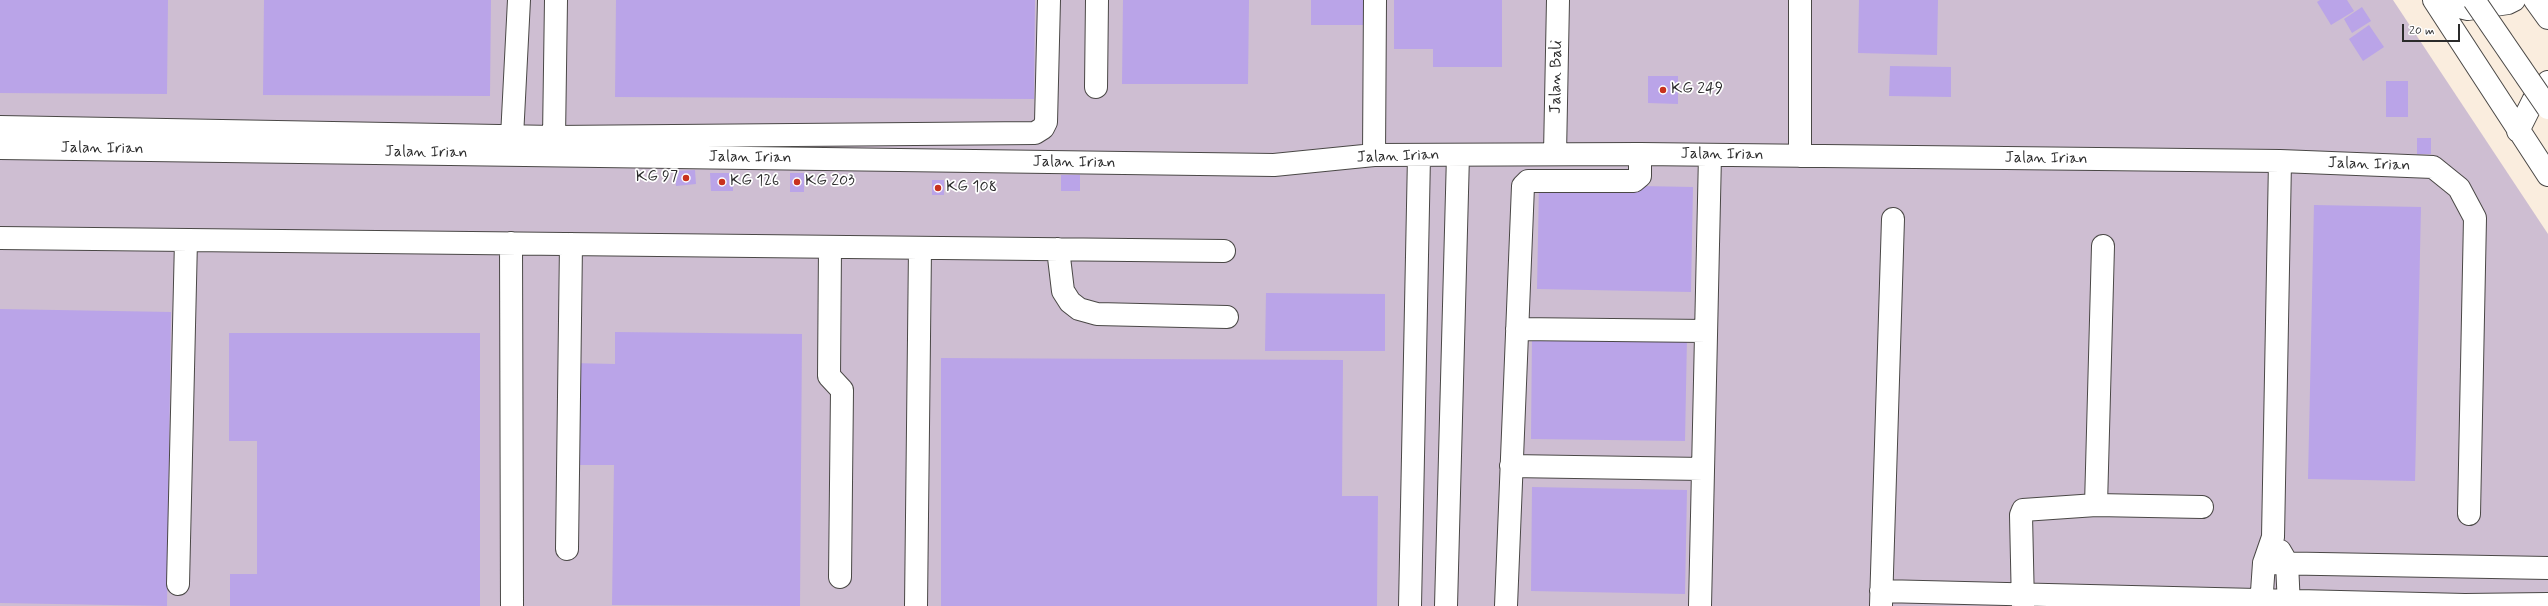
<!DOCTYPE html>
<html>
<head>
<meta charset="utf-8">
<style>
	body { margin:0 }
	#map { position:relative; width:2548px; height:606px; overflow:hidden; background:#faedde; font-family:Mynerve,sans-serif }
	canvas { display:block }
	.scale { position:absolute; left:2402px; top:24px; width:58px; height:18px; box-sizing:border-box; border:2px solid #2b2b2b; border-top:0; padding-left:5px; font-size:12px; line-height:14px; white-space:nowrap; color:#2b2b2b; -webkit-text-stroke:3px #fff; paint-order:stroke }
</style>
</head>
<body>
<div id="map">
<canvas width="2548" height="606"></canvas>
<div class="scale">20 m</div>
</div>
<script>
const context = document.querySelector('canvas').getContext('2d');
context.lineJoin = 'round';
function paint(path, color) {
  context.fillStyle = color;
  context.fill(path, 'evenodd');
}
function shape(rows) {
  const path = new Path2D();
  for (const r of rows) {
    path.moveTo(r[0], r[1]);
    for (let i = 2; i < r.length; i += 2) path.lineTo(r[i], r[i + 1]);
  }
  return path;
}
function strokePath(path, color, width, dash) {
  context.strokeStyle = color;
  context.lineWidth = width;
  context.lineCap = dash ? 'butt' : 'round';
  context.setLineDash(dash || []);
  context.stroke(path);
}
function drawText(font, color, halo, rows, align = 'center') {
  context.font = font + ' Mynerve,sans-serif';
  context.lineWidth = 3.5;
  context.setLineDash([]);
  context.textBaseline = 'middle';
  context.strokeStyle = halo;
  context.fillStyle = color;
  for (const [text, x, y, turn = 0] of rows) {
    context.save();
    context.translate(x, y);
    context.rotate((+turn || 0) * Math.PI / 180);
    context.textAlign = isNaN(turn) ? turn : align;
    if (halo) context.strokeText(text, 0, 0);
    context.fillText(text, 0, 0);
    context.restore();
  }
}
paint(shape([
	[0,0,2393,0,2548,234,2548,606,0,606]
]), '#cebed2');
paint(shape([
	[0,0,168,0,167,94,0,93],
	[264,0,491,0,490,96,263,95],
	[616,0,1035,0,1034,99,615,97],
	[1123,0,1249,0,1248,84,1122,84],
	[1311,0,1366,0,1366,25,1311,25],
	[1394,0,1502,0,1502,67,1433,67,1433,49,1394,49],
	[1859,0,1938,0,1937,55,1858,53],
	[2320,0,2347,0,2354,11,2331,25,2317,2],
	[2362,7,2371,21,2352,33,2344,19],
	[2369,25,2384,47,2363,61,2349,39],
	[1890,66,1951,67,1951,97,1889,96],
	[1648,76,1678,76,1678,104,1648,103],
	[2386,81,2408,81,2408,117,2386,117],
	[2417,138,2431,138,2431,154,2417,154],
	[695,170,696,184,676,186,675,171],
	[710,173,733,173,733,191,711,191],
	[790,173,804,173,804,192,790,192],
	[1061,175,1080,175,1080,191,1061,191],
	[932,180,944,180,944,195,932,195],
	[1539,184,1693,187,1691,292,1537,289],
	[2314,205,2421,207,2415,481,2308,479],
	[1266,293,1385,294,1385,351,1265,351],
	[0,309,171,312,167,606,0,603],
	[615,332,802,334,800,606,612,605,614,465,571,465,572,363,615,364],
	[229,333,480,333,480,606,230,606,230,574,257,574,257,441,229,441],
	[1532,334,1687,337,1685,441,1531,439],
	[941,358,1343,360,1342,496,1378,496,1377,606,941,606],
	[1532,487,1687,490,1685,594,1531,591]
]), '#baa4e8');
const minor = shape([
	[1800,0,1800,156],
	[1096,87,1097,0],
	[0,127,554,137,1035,133,1043,128,1046,122,1049,0],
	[512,137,519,0],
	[554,137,556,0],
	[0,148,1274,165,1374,155,1640,154,2280,161,2433,167,2459,188,2475,218,2469,514],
	[1555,154,1558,0],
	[1374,155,1375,0],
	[0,238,1224,251],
	[511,243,512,606],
	[830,248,829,376,842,390,840,577],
	[1058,249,1063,291,1070,302,1079,309,1097,314,1227,317],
	[1517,329,1706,331],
	[1511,466,1703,469],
	[2096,505,2103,246],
	[567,549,571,244],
	[2280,551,2287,563,2289,606],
	[2264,563,2548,568],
	[178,584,186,240],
	[1881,591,2465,605,2548,604],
	[1881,605,1893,219],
	[916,606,920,248],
	[1410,606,1419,156],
	[1446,606,1458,155],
	[1506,606,1523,186,1528,181,1634,181,1640,176,1640,154],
	[1700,606,1710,155],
	[2023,606,2021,515,2023,510,2096,505,2202,507],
	[2261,606,2264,563,2273,537,2280,161]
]);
const highway = shape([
	[2434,0,2548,175],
	[2535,0,2548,18],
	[2435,1,2468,9,2508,3,2514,0],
	[2518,131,2533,101,2548,82]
]);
strokePath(minor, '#4a4846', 24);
strokePath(highway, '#4a4846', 24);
strokePath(minor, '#fff', 22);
strokePath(highway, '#fff', 22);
const highwayBridge = shape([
	[2474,0,2548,108]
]);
strokePath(highwayBridge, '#4a4846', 24, []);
strokePath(highwayBridge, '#fff', 22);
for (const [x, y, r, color] of [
	[1663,90,4,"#c8321e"],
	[686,178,4,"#c8321e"],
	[722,182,4,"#c8321e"],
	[797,182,4,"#c8321e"],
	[938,188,4,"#c8321e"]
]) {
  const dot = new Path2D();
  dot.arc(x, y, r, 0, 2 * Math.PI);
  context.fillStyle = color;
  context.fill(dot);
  strokePath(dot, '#fff', 1.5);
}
drawText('16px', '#2b2b2b', '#fff', [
	["Jalan Bali",1557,77,-89],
	["Jalan Irian",102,149,1],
	["Jalan Irian",426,153,1],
	["Jalan Irian",1722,155,1],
	["Jalan Irian",1398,157,-2],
	["Jalan Irian",750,158,1],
	["Jalan Irian",2046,159,1],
	["Jalan Irian",1074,163,1],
	["Jalan Irian",2369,165,2]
]);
drawText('16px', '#2b2b2b', '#fff', [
	["KG 249",1671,90],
	["KG 97",678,178,"right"],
	["KG 126",730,182],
	["KG 203",805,182],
	["KG 108",946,188]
], 'left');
</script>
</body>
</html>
